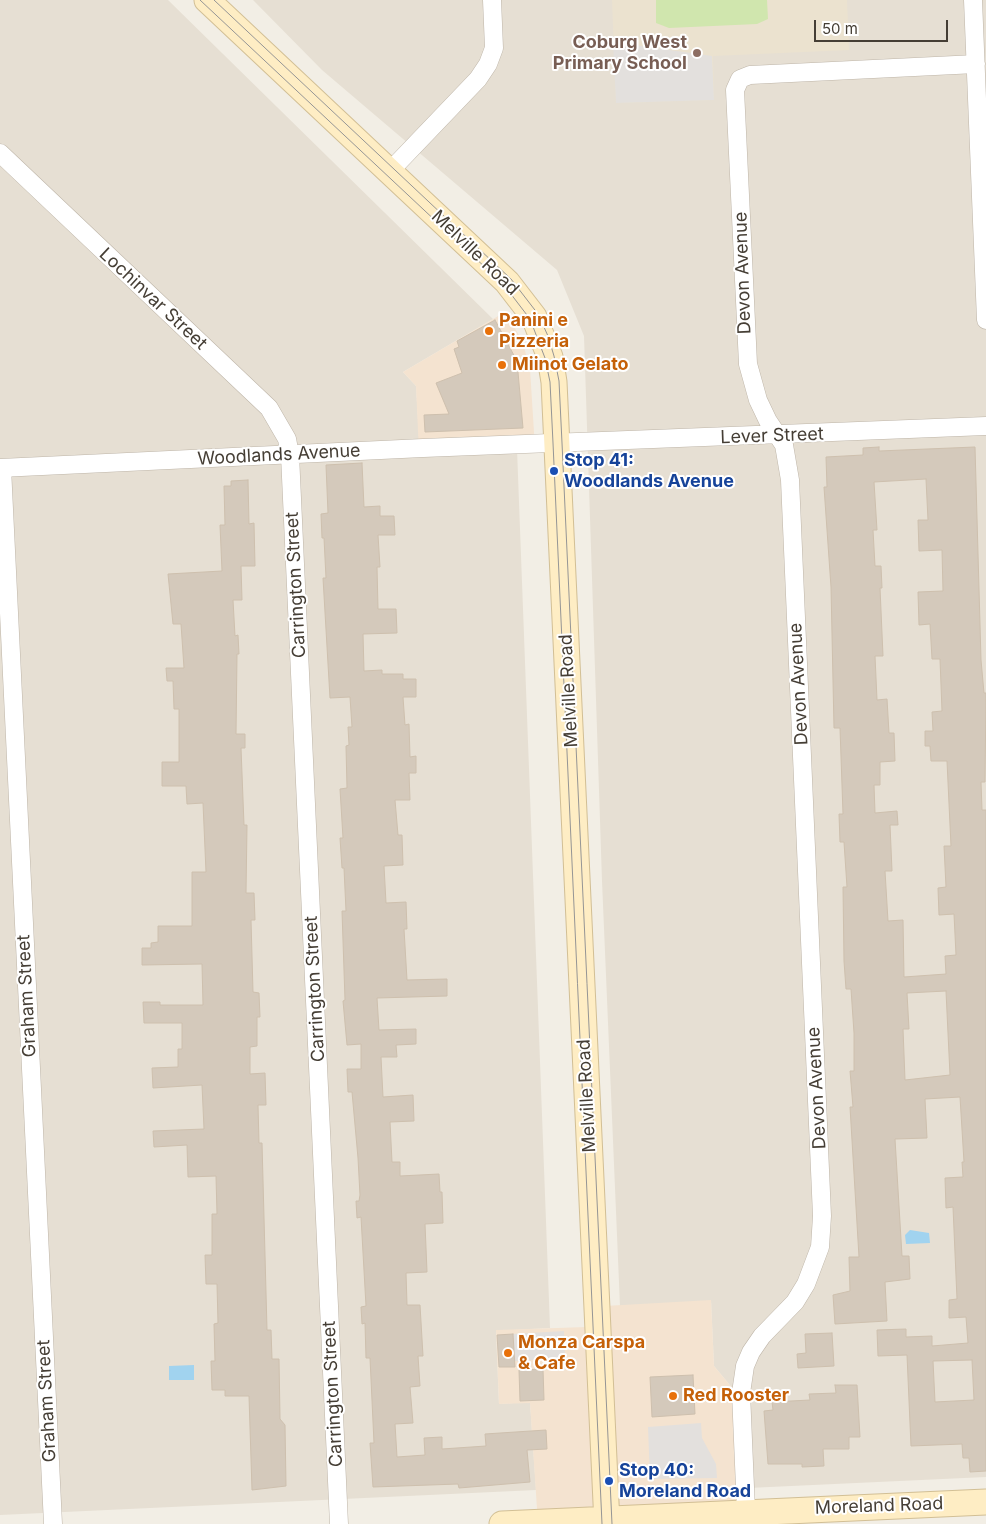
<!DOCTYPE html>
<html>
<head>
<meta charset="utf-8">
<style>
	body { margin:0 }
	#map { position:relative; width:986px; height:1524px; overflow:hidden; background:#f2eee5; font-family:Inter,sans-serif }
	canvas { display:block }
	.scale { position:absolute; left:814px; top:20px; width:134px; height:22px; box-sizing:border-box; border:2px solid #453e35; border-top:0; padding-left:6px; font-size:15px; line-height:18px; white-space:nowrap; color:#453e35; -webkit-text-stroke:4px #fff; paint-order:stroke }
</style>
</head>
<body>
<div id="map">
<canvas width="986" height="1524"></canvas>
<div class="scale">50 m</div>
</div>
<script>
const context = document.querySelector('canvas').getContext('2d');
context.lineJoin = 'round';
function paint(path, color) {
  context.fillStyle = color;
  context.fill(path, 'evenodd');
}
function shape(rows) {
  const path = new Path2D();
  for (const r of rows) {
    path.moveTo(r[0], r[1]);
    for (let i = 2; i < r.length; i += 2) path.lineTo(r[i], r[i + 1]);
  }
  return path;
}
function strokePath(path, color, width, dash) {
  context.strokeStyle = color;
  context.lineWidth = width;
  context.lineCap = dash ? 'butt' : 'round';
  context.setLineDash(dash || []);
  context.stroke(path);
}
function drawText(font, color, halo, rows, align = 'center') {
  context.font = font + ' Inter,sans-serif';
  context.lineWidth = 4;
  context.setLineDash([]);
  context.textBaseline = 'middle';
  context.strokeStyle = halo;
  context.fillStyle = color;
  for (const [text, x, y, turn = 0] of rows) {
    context.save();
    context.translate(x, y);
    context.rotate((+turn || 0) * Math.PI / 180);
    context.textAlign = isNaN(turn) ? turn : align;
    if (halo) context.strokeText(text, 0, 0);
    context.fillText(text, 0, 0);
    context.restore();
  }
}
paint(shape([
	[0,0,168,0,493,319,403,372,416,386,420,454,517,449,550,1328,496,1331,499,1404,530,1402,536,1490,0,1515],
	[253,0,986,0,986,1477,748,1488,744,1402,714,1366,711,1301,620,1306,602,881,584,336,557,270,322,70]
]), '#e6dfd3');
paint(shape([
	[505,312,522,340,530,369,535,448,419,454,416,386,403,372],
	[711,1300,714,1366,744,1402,748,1504,538,1524,530,1403,499,1404,496,1330,587,1327,587,1307]
]), '#f4e3d0');
paint(shape([
	[612,0,847,0,849,50,713,56,714,100,616,103]
]), '#ebe2cf');
paint(shape([
	[656,0,767,0,768,19,757,24,669,28,656,23]
]), '#d0e6ae');
paint(shape([
	[613,42,712,56,714,100,616,103],
	[564,1331,565,1358,515,1361,513,1334],
	[701,1423,702,1438,716,1464,717,1478,650,1479,648,1427]
]), '#e3e0dd');
paint(shape([
	[910,1230,929,1233,930,1243,906,1244,905,1235],
	[194,1365,194,1380,169,1380,169,1366]
]), '#a1d3ef');
const building = shape([
	[495,320,517,361,523,428,425,432,424,415,449,414,436,383,462,373,454,349,459,347,457,341,495,320],
	[879,447,879,451,975,447,981,660,984,693,986,693,985,782,981,782,982,810,986,810,986,1471,970,1472,969,1458,963,1458,962,1444,911,1446,907,1355,878,1356,877,1330,906,1329,906,1337,932,1336,932,1346,968,1343,966,1317,949,1318,949,1300,957,1299,953,1207,946,1208,945,1178,963,1177,962,1162,964,1162,960,1097,925,1099,927,1138,895,1139,902,1256,909,1256,910,1279,885,1282,887,1321,835,1324,833,1295,850,1291,849,1257,859,1257,850,1107,853,1107,850,1071,854,1071,854,1033,851,989,846,989,844,961,843,887,847,887,844,842,840,842,839,814,843,814,840,728,834,728,831,587,824,487,827,487,826,457,863,455,863,448,879,447],
	[926,479,928,520,918,520,919,551,942,550,943,591,918,592,919,625,930,624,932,659,940,659,942,711,932,712,933,731,925,731,925,746,930,746,931,761,947,761,951,846,944,846,946,887,938,888,939,915,954,914,956,955,945,956,946,974,904,977,903,920,888,921,885,871,892,871,890,825,898,825,897,811,875,813,874,785,880,785,880,762,895,761,894,733,889,733,887,699,877,700,875,656,883,656,880,588,882,588,881,566,875,566,873,530,877,530,874,482,926,479],
	[946,991,950,1075,905,1080,903,1029,909,1029,907,993,946,991],
	[972,1360,974,1400,935,1402,933,1361,972,1360],
	[362,463,364,507,380,506,380,516,394,516,395,535,378,535,380,567,377,567,378,609,396,609,397,633,363,634,364,671,382,670,382,674,403,674,403,679,416,679,416,697,403,697,405,725,409,724,410,757,416,756,416,773,409,773,410,800,395,800,398,835,402,835,403,865,384,866,386,903,406,902,407,929,404,929,407,980,447,979,447,996,377,998,379,1030,416,1029,416,1044,396,1045,397,1057,381,1057,383,1097,413,1095,414,1121,390,1122,392,1162,400,1162,400,1176,439,1174,440,1192,442,1192,443,1223,425,1224,427,1272,406,1273,407,1305,420,1305,423,1356,418,1356,420,1386,410,1387,413,1423,395,1424,397,1457,425,1455,424,1438,442,1437,442,1449,486,1446,485,1434,546,1430,547,1449,527,1450,530,1482,459,1488,458,1484,373,1487,370,1443,374,1443,370,1358,366,1358,365,1323,362,1324,361,1307,366,1306,361,1217,357,1218,356,1201,359,1201,360,1195,358,1158,352,1092,348,1092,347,1069,361,1069,361,1044,347,1045,343,1001,345,1000,342,911,346,911,344,868,342,868,340,838,343,838,340,789,347,788,346,746,349,745,348,727,352,727,350,697,330,698,323,578,326,578,324,538,322,538,321,514,328,513,326,465,362,463],
	[248,480,249,524,254,523,255,566,241,566,242,600,233,600,235,636,238,635,239,654,237,654,236,734,245,734,245,748,241,748,244,825,247,825,246,893,254,893,255,920,251,920,253,992,259,993,260,1017,257,1017,257,1046,250,1047,250,1074,265,1073,266,1105,258,1105,259,1143,262,1143,267,1330,271,1330,272,1359,279,1359,280,1419,285,1425,286,1486,252,1490,249,1396,225,1396,225,1390,212,1390,211,1361,215,1361,214,1324,218,1323,217,1284,206,1284,205,1255,212,1255,212,1214,217,1214,216,1176,188,1177,187,1145,154,1147,153,1131,204,1129,202,1085,153,1088,152,1068,178,1067,178,1049,182,1049,182,1023,144,1023,143,1002,160,1002,160,1005,203,1005,202,964,142,965,142,948,151,948,151,943,158,942,158,926,192,926,192,872,206,872,203,803,187,804,186,786,162,786,162,762,179,762,179,709,174,709,173,681,167,681,166,668,184,668,181,624,173,624,168,574,222,571,220,525,225,525,224,486,231,486,231,481,248,480],
	[832,1333,834,1366,798,1368,797,1354,806,1353,805,1334,832,1333],
	[513,1334,515,1367,499,1367,497,1335,513,1334],
	[543,1369,544,1400,520,1401,519,1370,543,1369],
	[693,1375,695,1414,652,1417,650,1377,693,1375],
	[835,1385,857,1385,860,1437,849,1437,849,1449,823,1449,824,1466,802,1467,802,1464,768,1464,764,1411,773,1410,772,1402,810,1400,809,1394,836,1393,835,1385]
]);
paint(building, '#d4c9bb');
strokePath(building, '#cec0ae', 1);
const street = shape([
	[973,0,986,320],
	[0,153,269,408,287,439,290,455,339,1524],
	[390,171,478,79,488,64,494,48,492,0],
	[0,468,423,448,986,426],
	[2,468,53,1524],
	[746,1511,741,1393,745,1366,751,1352,762,1336,795,1302,806,1284,820,1247,822,1216,790,480,784,445,768,421,758,400,748,364,735,90,740,79,750,75,976,64]
]);
const secondary = shape([
	[207,0,507,282,534,317,550,357,554,382,607,1524],
	[502,1524,986,1502]
]);
strokePath(street, '#beb5a8', 19);
strokePath(secondary, '#d2bf95', 27);
strokePath(street, '#fff', 18);
strokePath(secondary, '#feedc4', 25);
strokePath(shape([
	[200,0,504,285,530,319,545,358,550,382,553,443,602,1524],
	[214,0,511,279,538,314,548,336,554,356,559,381,562,443,612,1524]
]), '#959595', 1);
for (const [x, y, r, color] of [
	[697,53,5,"#8d6e63"],
	[489,331,5,"#e8710a"],
	[502,365,5,"#e8710a"],
	[554,471,5,"#1a4fb4"],
	[508,1353,5,"#e8710a"],
	[673,1396,5,"#e8710a"],
	[609,1481,5,"#1a4fb4"]
]) {
  const dot = new Path2D();
  dot.arc(x, y, r, 0, 2 * Math.PI);
  context.fillStyle = color;
  context.fill(dot);
  strokePath(dot, '#fff', 2);
}
drawText('bold 18px', '#785e54', '#fff', [
	["Coburg West",687,43],
	["Primary School",687,64]
], 'right');
drawText('18px', '#453e35', '#fff', [
	["Melville Road",475,253,44],
	["Devon Avenue",743,273,-92],
	["Lochinvar Street",153,299,43],
	["Lever Street",772,436,-2],
	["Woodlands Avenue",279,455,-3],
	["Carrington Street",296,585,-93],
	["Devon Avenue",799,684,-93],
	["Melville Road",569,691,-93],
	["Carrington Street",315,989,-93],
	["Graham Street",27,996,-93],
	["Devon Avenue",817,1088,-93],
	["Melville Road",587,1096,-93],
	["Carrington Street",333,1394,-93],
	["Graham Street",47,1401,-93],
	["Moreland Road",879,1506,-2]
]);
drawText('bold 18px', '#c56008', '#fff', [
	["Panini e",499,321],
	["Pizzeria",499,342],
	["Miinot Gelato",512,365],
	["Monza Carspa",518,1343],
	["& Cafe",518,1364],
	["Red Rooster",683,1396]
], 'left');
drawText('bold 18px', '#164399', '#fff', [
	["Stop 41:",564,461],
	["Woodlands Avenue",564,482],
	["Stop 40:",619,1471],
	["Moreland Road",619,1492]
], 'left');
</script>
</body>
</html>
